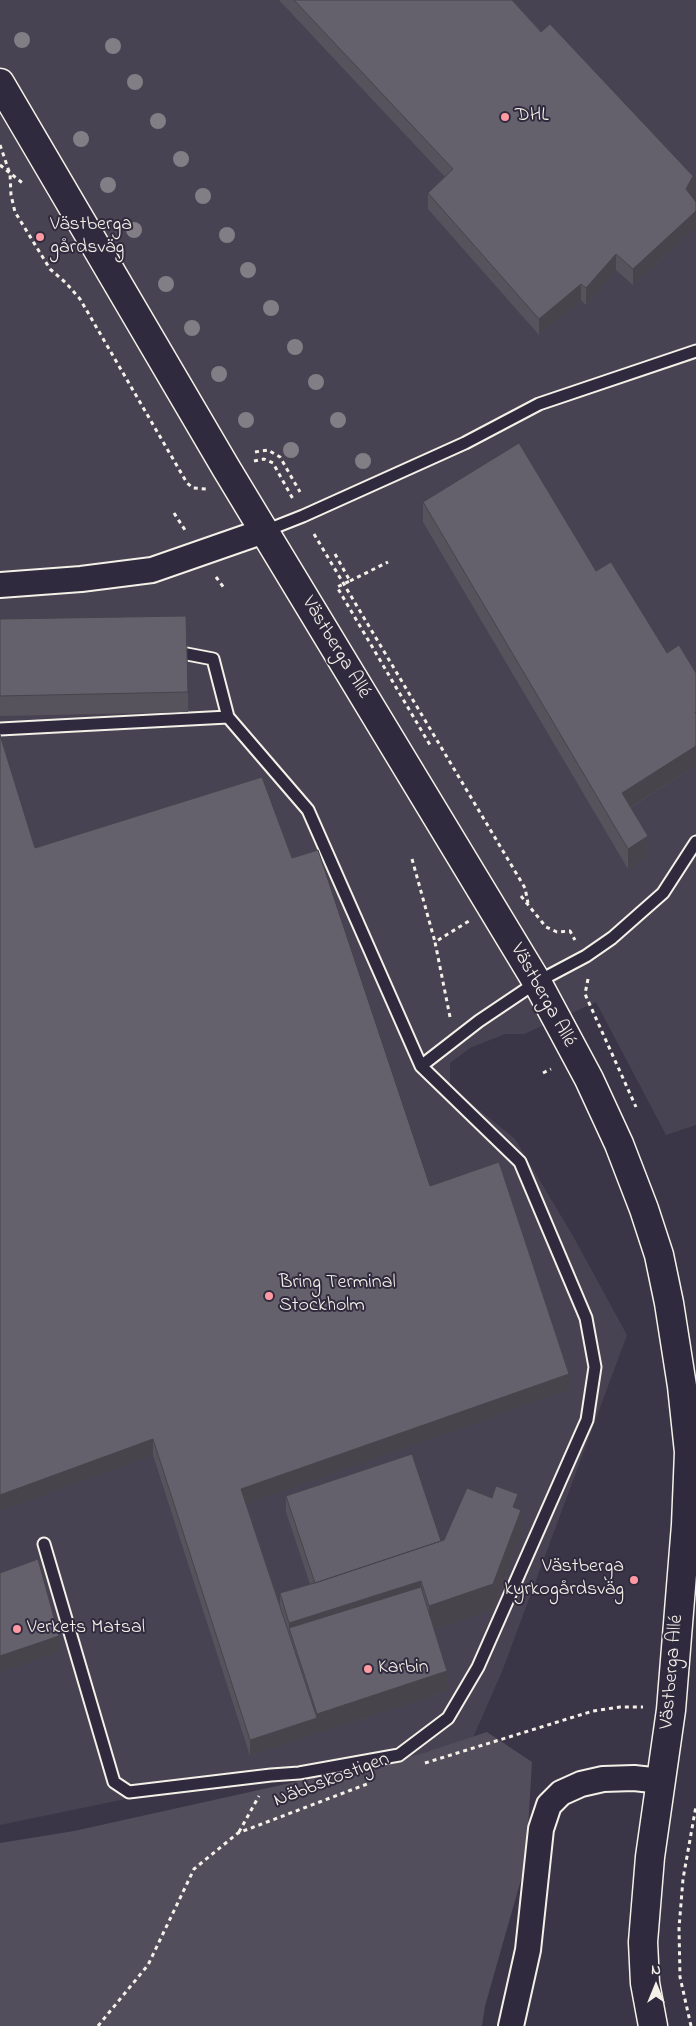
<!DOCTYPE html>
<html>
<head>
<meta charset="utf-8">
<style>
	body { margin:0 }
	#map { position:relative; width:696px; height:2026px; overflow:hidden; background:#3b3647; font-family:"Indie Flower",sans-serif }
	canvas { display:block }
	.north { position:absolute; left:631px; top:1961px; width:50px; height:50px; -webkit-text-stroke:4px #2f2a3d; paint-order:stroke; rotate:0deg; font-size:14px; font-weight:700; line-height:20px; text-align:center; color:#f4f1e8 }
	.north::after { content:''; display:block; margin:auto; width:18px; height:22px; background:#f4f1e8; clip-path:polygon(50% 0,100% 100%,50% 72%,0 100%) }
</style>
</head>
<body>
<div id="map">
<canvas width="696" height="2026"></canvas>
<div class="north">N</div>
</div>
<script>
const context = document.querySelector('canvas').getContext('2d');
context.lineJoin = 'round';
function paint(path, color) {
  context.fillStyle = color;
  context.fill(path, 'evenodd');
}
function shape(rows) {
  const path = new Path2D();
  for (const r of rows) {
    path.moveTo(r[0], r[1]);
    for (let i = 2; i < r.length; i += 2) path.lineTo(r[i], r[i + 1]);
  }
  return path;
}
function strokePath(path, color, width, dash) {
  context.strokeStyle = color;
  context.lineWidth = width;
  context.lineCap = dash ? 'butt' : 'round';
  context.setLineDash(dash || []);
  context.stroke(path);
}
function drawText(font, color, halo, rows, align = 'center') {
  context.font = font + ' "Indie Flower",sans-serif';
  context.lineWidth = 4;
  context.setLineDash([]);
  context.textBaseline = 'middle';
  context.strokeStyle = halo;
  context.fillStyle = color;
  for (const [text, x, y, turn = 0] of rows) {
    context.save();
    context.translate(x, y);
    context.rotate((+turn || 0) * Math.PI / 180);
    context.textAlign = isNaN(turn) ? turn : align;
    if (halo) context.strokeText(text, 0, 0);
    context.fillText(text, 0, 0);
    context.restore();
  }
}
paint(shape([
	[0,0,696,0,696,1125,666,1135,596,1002,524,1034,505,1034,470,1048,450,1063,450,1086,515,1139,573,1236,627,1335,503,1669,472,1740,409,1763,226,1788,140,1796,0,1825]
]), '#484352');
paint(shape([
	[487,1732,532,1762,526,1862,485,2006,482,2026,0,2026,0,1843,74,1831,421,1754]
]), '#534e5c');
const service = shape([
	[265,531,303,516,465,443,539,404,696,351],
	[187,654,213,659,228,717],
	[0,729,228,717,308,810,421,1066,520,1162,586,1318,595,1367,587,1420,478,1667,448,1718,399,1755,299,1773,271,1775,129,1792,114,1782,44,1544],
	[421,1066,479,1021,537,982,586,956,612,938,663,893,696,842]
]);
const minor = shape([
	[0,585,81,579,152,570,264,531],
	[511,2026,528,1950,541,1829,549,1805,561,1793,581,1784,603,1779,634,1778,661,1781]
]);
const tertiary = shape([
	[0,83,226,468,537,982,589,1079,619,1144,644,1209,659,1255,669,1303,682,1386,689,1452,686,1525,671,1710,650,1857,643,1942,645,1983,653,2026]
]);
strokePath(service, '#f4f1e8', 15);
strokePath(minor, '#f4f1e8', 28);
strokePath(tertiary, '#f4f1e8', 31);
strokePath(shape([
	[0,145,10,174,11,195,15,212,50,269,66,283,80,299,187,483,193,488,206,489],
	[0,165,25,185],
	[255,452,268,450,280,457,300,492],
	[254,461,264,459,273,463,293,499],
	[174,513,185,530],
	[314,534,525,888,528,903],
	[335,554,350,581,337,587,430,745],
	[216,577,224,588],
	[350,581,388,562],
	[412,859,435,942],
	[521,896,546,927,557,932,570,931,575,940],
	[588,979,585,994,636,1107],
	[450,1017,435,942,469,921],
	[543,1073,551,1069],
	[425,1763,593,1711,620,1707,643,1707],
	[239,1832,259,1796],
	[98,2026,148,1965,194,1869,238,1833,367,1784],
	[691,2026,680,1977,679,1928,683,1879,696,1806]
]), '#f4f1e8', 3, [4, 4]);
strokePath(service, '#2f2a3d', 11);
strokePath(minor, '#2f2a3d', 24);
strokePath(tertiary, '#2f2a3d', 28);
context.fillStyle = '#827e85';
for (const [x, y] of [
	[22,40],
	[113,46],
	[135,82],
	[158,121],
	[81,139],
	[181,159],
	[108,185],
	[203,196],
	[134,230],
	[227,235],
	[248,270],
	[166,284],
	[271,308],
	[192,328],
	[295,347],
	[219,374],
	[316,382],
	[246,420],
	[338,420],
	[291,450],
	[363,461]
]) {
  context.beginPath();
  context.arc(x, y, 8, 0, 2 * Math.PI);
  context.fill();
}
paint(shape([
	[279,0,512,0,693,193,691,196,696,202,696,227,633,285,616,270,586,305,581,300,539,335,428,209,428,193,445,177],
	[423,502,596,571,667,653,696,673,696,766,631,807,648,856,628,869,423,522],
	[0,619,188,692,188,712,0,716],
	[35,848,292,858,430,1186,569,1390,246,1504,280,1605,280,1593,310,1584,286,1512,286,1496,441,1541,518,1509,521,1535,493,1609,434,1629,447,1691,250,1756,153,1455]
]), '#57535d');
paint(shape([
	[693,176,693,193,686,205,686,189],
	[696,211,696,227,633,285,633,269],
	[616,254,616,270,586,305,586,288],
	[581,284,581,300,539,335,539,319],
	[696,746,696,766,622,812,622,793],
	[648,836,648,856,628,869,628,849],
	[569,1374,569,1390,241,1506,241,1489],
	[153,1439,153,1455,0,1511,0,1495],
	[518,1494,518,1519,513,1507],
	[521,1510,521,1535,493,1609,429,1631,429,1606],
	[421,1581,421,1606,289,1628,289,1623],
	[59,1636,59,1652,0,1672,0,1656],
	[447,1671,447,1691,250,1756,250,1740,317,1718,317,1714]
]), '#47444c');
const building = shape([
	[294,0,512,0,541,32,550,24,693,176,686,189,696,202,696,211,633,269,616,254,586,288,581,284,539,319,428,193,453,169,294,0],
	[519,443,596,571,611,562,667,653,679,645,696,673,696,712,695,712,696,714,696,746,622,793,648,836,628,849,423,502,519,443],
	[186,616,188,692,0,696,0,619,186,616],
	[0,735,35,848,262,777,292,858,318,850,430,1186,499,1162,569,1374,241,1489,317,1718,250,1740,153,1439,0,1495,0,735],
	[412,1454,441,1541,315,1583,286,1496,412,1454],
	[496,1486,518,1494,513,1507,521,1510,493,1584,429,1606,421,1581,289,1623,280,1593,318,1582,444,1540,467,1488,492,1498,496,1486],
	[38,1559,59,1636,0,1656,0,1573,38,1559],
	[421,1587,447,1671,317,1714,289,1628,421,1587]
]);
paint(building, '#65616c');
strokePath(building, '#47444c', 1);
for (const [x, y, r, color] of [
	[505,117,5,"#ff9aa2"],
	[40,237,5,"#ff9aa2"],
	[269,1296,5,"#ff9aa2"],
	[634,1580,5,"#ff9aa2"],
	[17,1629,5,"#ff9aa2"],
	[368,1669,5,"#ff9aa2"]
]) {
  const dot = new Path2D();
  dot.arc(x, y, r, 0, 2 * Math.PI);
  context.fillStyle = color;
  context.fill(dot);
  strokePath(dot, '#2f2a3d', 2);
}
drawText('20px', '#f4f1e8', '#2f2a3d', [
	["DHL",515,117],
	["Västberga",50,226],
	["gårdsväg",50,249],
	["Bring Terminal",279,1284],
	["Stockholm",279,1307],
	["Västberga",624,1568,"right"],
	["kyrkogårdsväg",624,1591,"right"],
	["Verkets Matsal",27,1629],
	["Karbin",378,1669]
], 'left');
drawText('20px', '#f4f1e8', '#2f2a3d', [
	["Västberga Allé",335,648,59],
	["Västberga Allé",542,996,61],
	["Västberga Allé",673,1672,-85],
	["Näbbskostigen",332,1781,-21]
]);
</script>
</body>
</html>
